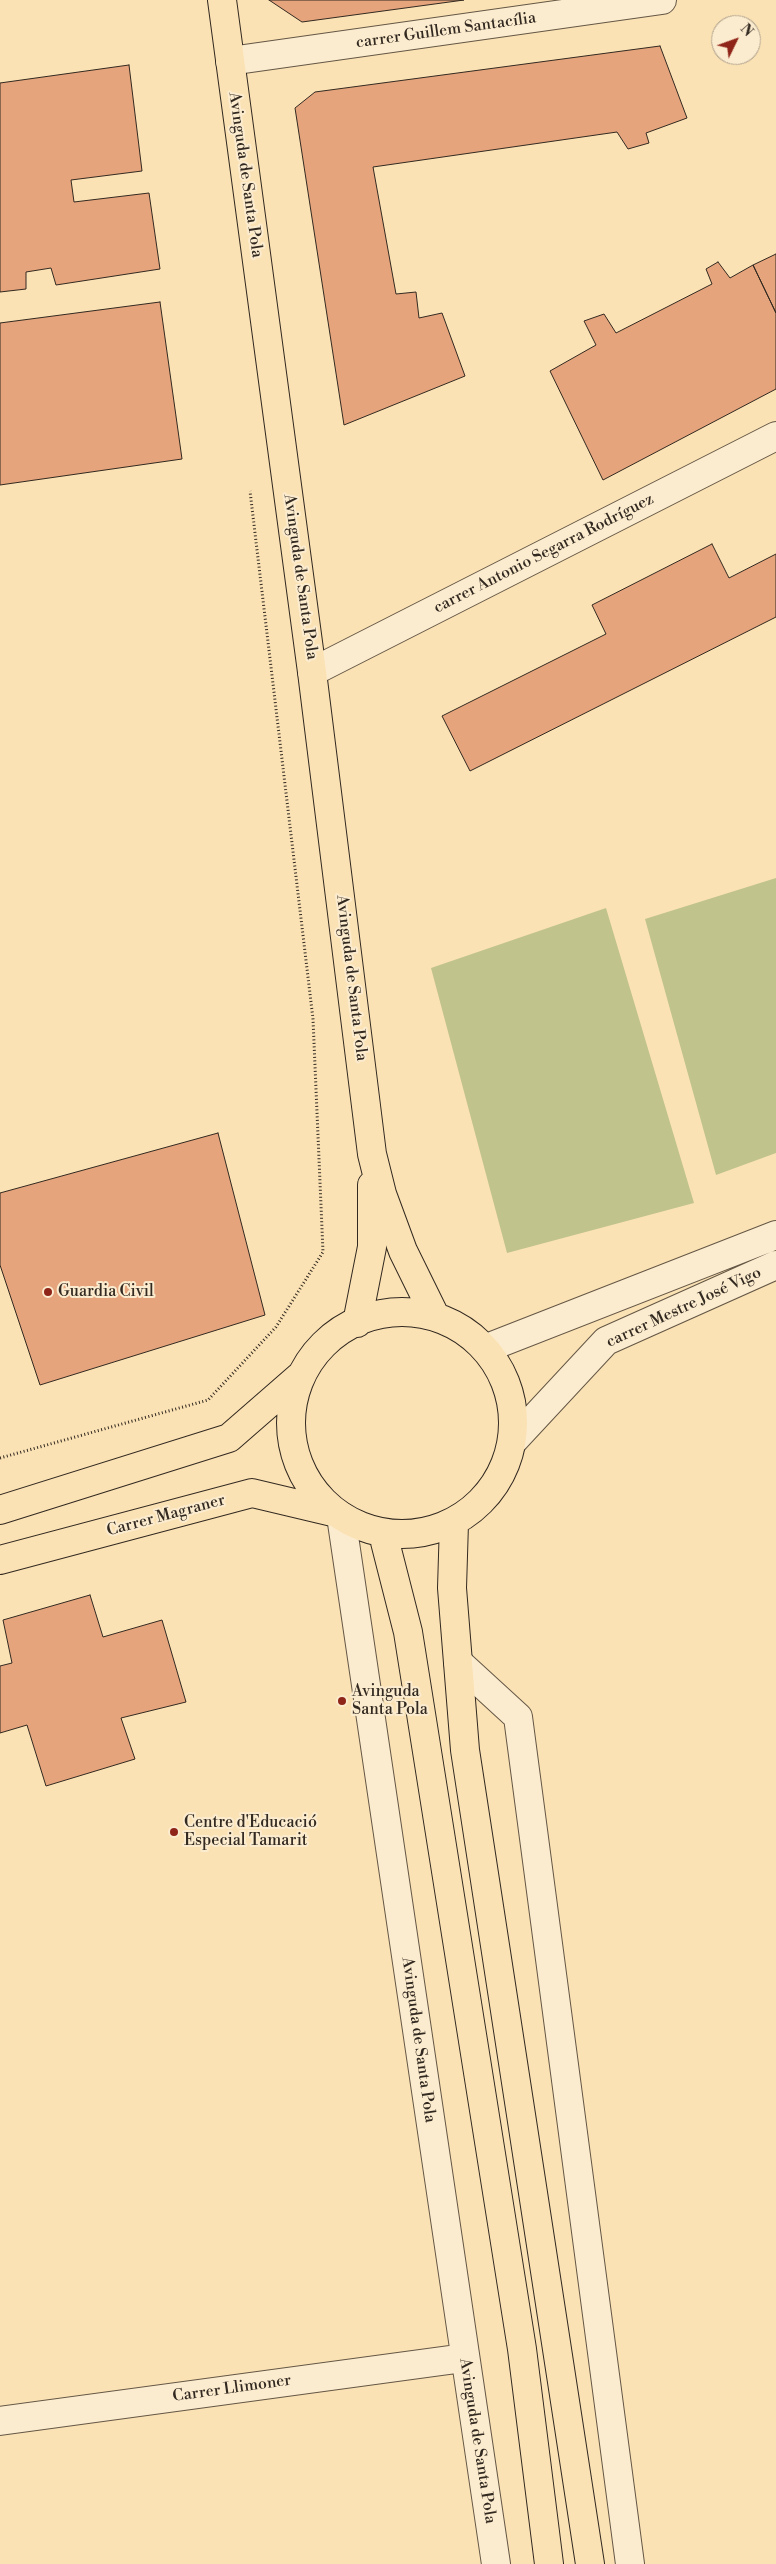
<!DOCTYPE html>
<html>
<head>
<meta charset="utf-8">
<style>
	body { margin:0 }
	#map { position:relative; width:776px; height:2564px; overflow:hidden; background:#fbe2b5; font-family:"Libre Bodoni",serif }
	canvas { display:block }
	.north { position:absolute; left:711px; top:15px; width:50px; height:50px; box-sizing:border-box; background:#fceccf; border:1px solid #ab9e89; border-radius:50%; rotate:48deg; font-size:14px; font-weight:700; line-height:20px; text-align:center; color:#322920 }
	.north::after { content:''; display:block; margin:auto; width:18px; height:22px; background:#8f2418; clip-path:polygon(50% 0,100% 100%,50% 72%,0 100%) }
</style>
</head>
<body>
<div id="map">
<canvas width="776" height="2564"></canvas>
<div class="north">N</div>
</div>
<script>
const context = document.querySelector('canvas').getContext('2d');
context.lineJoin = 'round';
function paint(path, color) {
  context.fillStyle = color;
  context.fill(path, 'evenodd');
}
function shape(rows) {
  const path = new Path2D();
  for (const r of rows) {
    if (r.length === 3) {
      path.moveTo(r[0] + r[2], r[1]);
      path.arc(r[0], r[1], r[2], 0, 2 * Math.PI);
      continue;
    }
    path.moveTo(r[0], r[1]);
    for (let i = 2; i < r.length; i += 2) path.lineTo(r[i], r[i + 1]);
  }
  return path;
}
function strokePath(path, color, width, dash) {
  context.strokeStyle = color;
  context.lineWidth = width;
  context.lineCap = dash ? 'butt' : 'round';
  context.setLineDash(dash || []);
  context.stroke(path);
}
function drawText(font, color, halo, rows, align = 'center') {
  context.font = font + ' "Libre Bodoni",serif';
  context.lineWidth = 4;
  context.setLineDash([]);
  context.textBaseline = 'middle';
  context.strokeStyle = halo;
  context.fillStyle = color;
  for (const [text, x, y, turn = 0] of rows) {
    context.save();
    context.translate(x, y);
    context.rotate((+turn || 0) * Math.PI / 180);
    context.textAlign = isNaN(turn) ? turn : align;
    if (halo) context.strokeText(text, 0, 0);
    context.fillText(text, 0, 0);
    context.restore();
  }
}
paint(shape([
	[776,878,776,1153,716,1175,645,919],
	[606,908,694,1203,507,1253,431,968]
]), '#c0c38c');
const building = shape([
	[269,0,464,0,302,22,269,0],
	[660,46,687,118,646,133,649,143,628,149,617,132,373,167,396,294,416,292,419,318,442,313,465,376,344,425,295,108,315,92,660,46],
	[129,65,142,171,71,180,74,202,149,193,160,269,56,285,51,268,26,272,26,289,0,292,0,83,129,65],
	[776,254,776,313,753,265,776,254],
	[718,262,730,278,753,265,776,313,776,389,603,480,550,371,596,345,584,321,604,314,616,333,712,284,706,269,718,262],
	[160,302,182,459,0,485,0,323,160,302],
	[712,544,729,578,776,554,776,617,470,771,442,716,606,634,592,605,712,544],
	[218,1133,265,1315,40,1385,0,1265,0,1193,218,1133],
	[90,1595,103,1637,162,1620,186,1702,121,1718,135,1759,46,1786,27,1725,0,1733,0,1666,12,1663,3,1620,90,1595]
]);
paint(building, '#e5a47c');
strokePath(building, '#322920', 1);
const minor = shape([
	[230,61,662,0],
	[312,672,776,436],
	[487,1348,776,1235],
	[513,1441,606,1341,776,1265],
	[341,1516,496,2564],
	[458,1662,518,1717,630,2564],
	[0,2421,464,2358]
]);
const major = shape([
	[222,0,312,672,372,1154,382,1194,403,1251,435,1316],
	[402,1423,111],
	[357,1323,372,1247,372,1185],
	[0,1510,229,1438,299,1377],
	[454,1523,452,1588,465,1750,590,2564],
	[383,1534,408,1632,522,2349,549,2564],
	[0,1560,252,1493,332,1512]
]);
strokePath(minor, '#645745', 30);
strokePath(major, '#322920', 30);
strokePath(shape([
	[0,1458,208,1400,276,1327,323,1252,313,1019,250,491]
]), '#322920', 3, [1, 2.5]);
strokePath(minor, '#fceccf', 28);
strokePath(major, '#fbe2b5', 28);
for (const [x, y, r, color] of [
	[48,1292,5,"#8f2418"],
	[342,1701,5,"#8f2418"],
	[174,1832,5,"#8f2418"]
]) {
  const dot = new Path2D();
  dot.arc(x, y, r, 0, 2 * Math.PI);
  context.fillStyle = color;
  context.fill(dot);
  strokePath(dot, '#fceccf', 2);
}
drawText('16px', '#322920', '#fceccf', [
	["carrer Guillem Santacília",446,31,-8],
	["Avinguda de Santa Pola",245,175,82],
	["carrer Antonio Segarra Rodríguez",544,554,-27],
	["Avinguda de Santa Pola",300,577,82],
	["Avinguda de Santa Pola",351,978,83],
	["carrer Mestre José Vigo",684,1308,-25],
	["Carrer Magraner",166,1516,-15],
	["Avinguda de Santa Pola",418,2040,82],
	["Carrer Llimoner",232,2389,-8],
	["Avinguda de Santa Pola",477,2441,81]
]);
drawText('16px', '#322920', '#fceccf', [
	["Guardia Civil",58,1292],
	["Avinguda",352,1692],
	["Santa Pola",352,1710],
	["Centre d'Educació",184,1823],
	["Especial Tamarit",184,1841]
], 'left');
</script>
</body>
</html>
